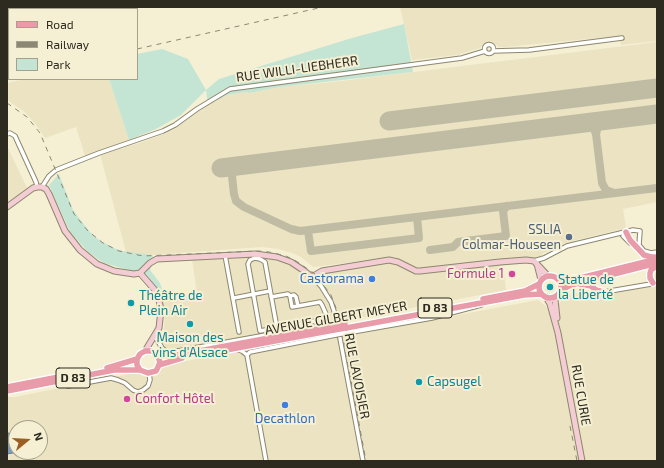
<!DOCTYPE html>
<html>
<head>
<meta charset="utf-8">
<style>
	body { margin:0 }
	#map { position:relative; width:664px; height:468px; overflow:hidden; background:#f5f0d4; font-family:"Exo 2",sans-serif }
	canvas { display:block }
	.frame { position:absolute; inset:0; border:8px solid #2d2b20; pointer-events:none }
	.legend { position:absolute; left:8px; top:8px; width:130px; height:72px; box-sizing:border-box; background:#f5f0d4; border:1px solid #a5a18c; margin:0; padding:5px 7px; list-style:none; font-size:12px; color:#2d2b20 }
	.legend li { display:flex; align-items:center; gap:8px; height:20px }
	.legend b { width:20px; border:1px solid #a5a18c }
	.north { position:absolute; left:8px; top:420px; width:40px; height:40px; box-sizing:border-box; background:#f5f0d4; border:1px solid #a5a18c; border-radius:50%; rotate:72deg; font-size:11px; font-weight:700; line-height:16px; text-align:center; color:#2d2b20 }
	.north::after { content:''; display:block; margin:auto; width:14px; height:18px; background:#9c5f23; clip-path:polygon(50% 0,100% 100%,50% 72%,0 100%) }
</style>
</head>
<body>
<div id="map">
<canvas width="664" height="468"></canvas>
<div class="frame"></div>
<ul class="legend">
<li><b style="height:5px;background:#e89ba9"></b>Road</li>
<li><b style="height:5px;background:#8b8774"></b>Railway</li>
<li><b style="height:11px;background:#c4e5d3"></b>Park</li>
</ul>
<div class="north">N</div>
</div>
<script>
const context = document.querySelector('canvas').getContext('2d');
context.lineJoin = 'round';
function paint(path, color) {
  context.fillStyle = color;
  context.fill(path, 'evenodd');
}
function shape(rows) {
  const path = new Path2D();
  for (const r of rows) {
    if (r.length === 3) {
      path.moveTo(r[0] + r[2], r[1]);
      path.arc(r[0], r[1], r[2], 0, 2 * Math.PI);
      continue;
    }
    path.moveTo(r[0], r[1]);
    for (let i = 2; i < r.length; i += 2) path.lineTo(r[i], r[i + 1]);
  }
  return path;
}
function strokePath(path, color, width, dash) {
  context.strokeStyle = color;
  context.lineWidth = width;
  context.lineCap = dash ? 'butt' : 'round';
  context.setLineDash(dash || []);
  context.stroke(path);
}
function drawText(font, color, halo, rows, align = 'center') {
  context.font = font + ' "Exo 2",sans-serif';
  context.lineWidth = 4;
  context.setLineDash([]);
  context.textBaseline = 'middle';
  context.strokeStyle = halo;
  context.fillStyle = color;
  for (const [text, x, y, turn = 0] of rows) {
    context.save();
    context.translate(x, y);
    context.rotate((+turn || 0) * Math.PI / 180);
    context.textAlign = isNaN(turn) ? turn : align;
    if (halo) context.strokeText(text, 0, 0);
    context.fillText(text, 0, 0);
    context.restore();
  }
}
paint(shape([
	[400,7,657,7,657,41,621,45,619,36,505,47,499,47,492,42,488,42,480,48,457,55,412,60],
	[657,42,657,202,623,209,626,228,573,241,571,243,565,243,542,254,542,257,539,258,501,259,418,269,393,257,313,267,301,257,292,253,278,249,262,247,152,255,126,252,100,154,140,143,164,134,176,128,208,105,227,95,245,92,249,93,280,87,333,82],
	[26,79,109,79,129,140,85,156,76,127,45,138,37,126,25,112,7,100,7,83],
	[7,146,27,188,7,203],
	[255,255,277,259,291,264,305,272,387,262,396,262,417,273,503,264,506,290,328,324,313,325,177,350,168,350,163,344,165,313,161,299,197,293,192,259],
	[656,271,657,271,657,461,7,461,7,397,15,397,138,372,147,376,153,374,166,365,238,351,248,357,251,354,538,300,548,308,559,304,565,295,578,293,602,293,653,284],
	[16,428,40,428,40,452,16,452]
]), '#ebe3c1');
paint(shape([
	[404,24,413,72,280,87,249,93,245,92,227,95,208,105,206,90,181,115,156,129,129,140,109,79,137,79,137,54,162,49,188,59,206,90,219,79,352,38],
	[59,174,73,210,89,231,99,240,116,249,123,251,152,255,157,262,152,264,150,270,160,283,166,299,161,299,156,287,146,275,104,263,88,252,70,232,49,185]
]), '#c4e5d3');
const water = shape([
	[7,433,16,434,16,452,18,452,7,454,7,433]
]);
paint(water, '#7b9cbd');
strokePath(water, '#647a8e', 1);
strokePath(shape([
	[607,120,598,126,596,134,602,183,606,190,614,193],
	[582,124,590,126,594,129,596,134],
	[243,165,235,169,232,176,234,194,236,201,244,207,291,229,300,231,657,188],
	[308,231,311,251,419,238,417,217],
	[430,250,453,247,458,242,506,236,503,211,507,206]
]), '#c0bca4', 8);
strokePath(shape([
	[389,121,657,88],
	[221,168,657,114]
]), '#c0bca4', 19);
const street = shape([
	[489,49,4.5],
	[493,51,529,50,622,38],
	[7,134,10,133,15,136,36,182,37,187],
	[42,187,49,176,56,170,99,153,163,131,175,125,197,109,230,89,462,58,485,51],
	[623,236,630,243],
	[225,255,239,332],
	[534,261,544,258,567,246,633,230,640,231,639,245,644,251,651,253,657,252],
	[312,277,321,286,331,302,334,311,337,327],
	[604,292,657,283],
	[290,296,292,307,298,306],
	[271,297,288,294,290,296,294,295,296,297,298,306,320,302,322,305,326,314,325,318,321,320,260,331,248,264,250,260,255,258,260,259,265,262,277,328],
	[234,298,270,291],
	[339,333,363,461],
	[347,333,432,318,481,305],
	[155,336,162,348,167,352,172,352,288,331,324,326],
	[236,349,242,351,247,355],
	[247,355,266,461],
	[247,355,250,352,336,335],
	[68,386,111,378,118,380,125,383,133,390,138,392,143,390,148,386,150,380,149,373]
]);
const secondary = shape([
	[7,207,33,188,37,187,42,187,46,189,49,194,65,231,80,250,97,264,114,271,134,274,140,273,150,263,157,259,255,254,277,257,291,262,303,270,312,277,322,271,389,260,398,262,416,271,420,271,500,262,526,260,534,261,548,276],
	[537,264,541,280],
	[140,273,154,289,158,295,161,310,159,328,145,351],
	[546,297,550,304,558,333,582,461],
	[557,318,555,300,559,294]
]);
const primary = shape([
	[626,232,630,240,644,255,651,257,655,257],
	[550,287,11],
	[559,280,580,278,657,259],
	[653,283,650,278,650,273,651,270,657,266],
	[580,284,591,286,596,290,604,292],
	[561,290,571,285,657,263],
	[483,299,525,291,539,284],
	[346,328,524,295,541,294],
	[210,353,334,330],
	[157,354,160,362,158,367,156,371,148,373,140,370,137,365,137,359,140,354,145,351,152,351,157,354,163,356,177,355,334,326],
	[159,365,182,358],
	[107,368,137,359],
	[7,387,69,375],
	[7,391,114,370,140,370]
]);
strokePath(street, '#8d876e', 5.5);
strokePath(secondary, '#8d876e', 7);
strokePath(primary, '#fff', 8);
strokePath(street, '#fff', 3.5);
strokePath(secondary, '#f4cdd4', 5);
strokePath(primary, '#e89ba9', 5.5);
strokePath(shape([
	[137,49,323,7],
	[7,79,9,79],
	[7,103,27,117,40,133,74,214,88,231,103,243,119,251,143,256,259,251,269,252,286,256,296,261,315,274,331,295,339,316,366,461],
	[570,426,577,461]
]), '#8b8774', 1, [5, 5]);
const streetBridge = shape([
	[336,335,347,333]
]);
const primaryBridge = shape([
	[334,326,345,324],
	[334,330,346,328]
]);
strokePath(streetBridge, '#8d876e', 5.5, []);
strokePath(primaryBridge, '#fff', 8, []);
strokePath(streetBridge, '#fff', 3.5);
strokePath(primaryBridge, '#e89ba9', 5.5);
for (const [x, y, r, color] of [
	[569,237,4,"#5c6f8a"],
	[512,274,4,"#d1479c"],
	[372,279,4,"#3f7fe0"],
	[550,287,4,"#0f9aa8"],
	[131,303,4,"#0f9aa8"],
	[190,324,4,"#0f9aa8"],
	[419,382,4,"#0f9aa8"],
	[127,399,4,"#d1479c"],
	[285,405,4,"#3f7fe0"]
]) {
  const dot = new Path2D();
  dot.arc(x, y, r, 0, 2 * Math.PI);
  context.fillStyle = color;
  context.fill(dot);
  strokePath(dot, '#f5f0d4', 1.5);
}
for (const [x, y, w] of [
	[435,308,34],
	[73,378,34]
]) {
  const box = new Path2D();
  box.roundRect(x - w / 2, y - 10, w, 20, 3);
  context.fillStyle = '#f5f0d4';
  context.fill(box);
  strokePath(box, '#2d2b20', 1);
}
drawText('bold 12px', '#2d2b20', null, [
	["D 83",435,308],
	["D 83",73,378]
]);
drawText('13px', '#2d2b20', '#f5f0d4', [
	["RUE WILLI-LIEBHERR",297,69,-8],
	["AVENUE GILBERT MEYER",336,318,-10],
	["RUE LAVOISIER",357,376,79],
	["RUE CURIE",581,395,80]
]);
drawText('13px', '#4e5e75', '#f5f0d4', [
	["SSLIA",561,230],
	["Colmar-Houseen",561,245]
], 'right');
drawText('13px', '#b23c85', '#f5f0d4', [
	["Formule 1",504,274],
	["Confort Hôtel",135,399,"left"]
], 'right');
drawText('13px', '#366cbe', '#f5f0d4', [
	["Castorama",364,279],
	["Decathlon",285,419,"center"]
], 'right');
drawText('13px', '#0d838f', '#f5f0d4', [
	["Statue de",558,280],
	["la Liberté",558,295],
	["Théâtre de",139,296],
	["Plein Air",139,311],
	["Maison des",190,338,"center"],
	["vins d'Alsace",190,353,"center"],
	["Capsugel",427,382]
], 'left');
</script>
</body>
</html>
